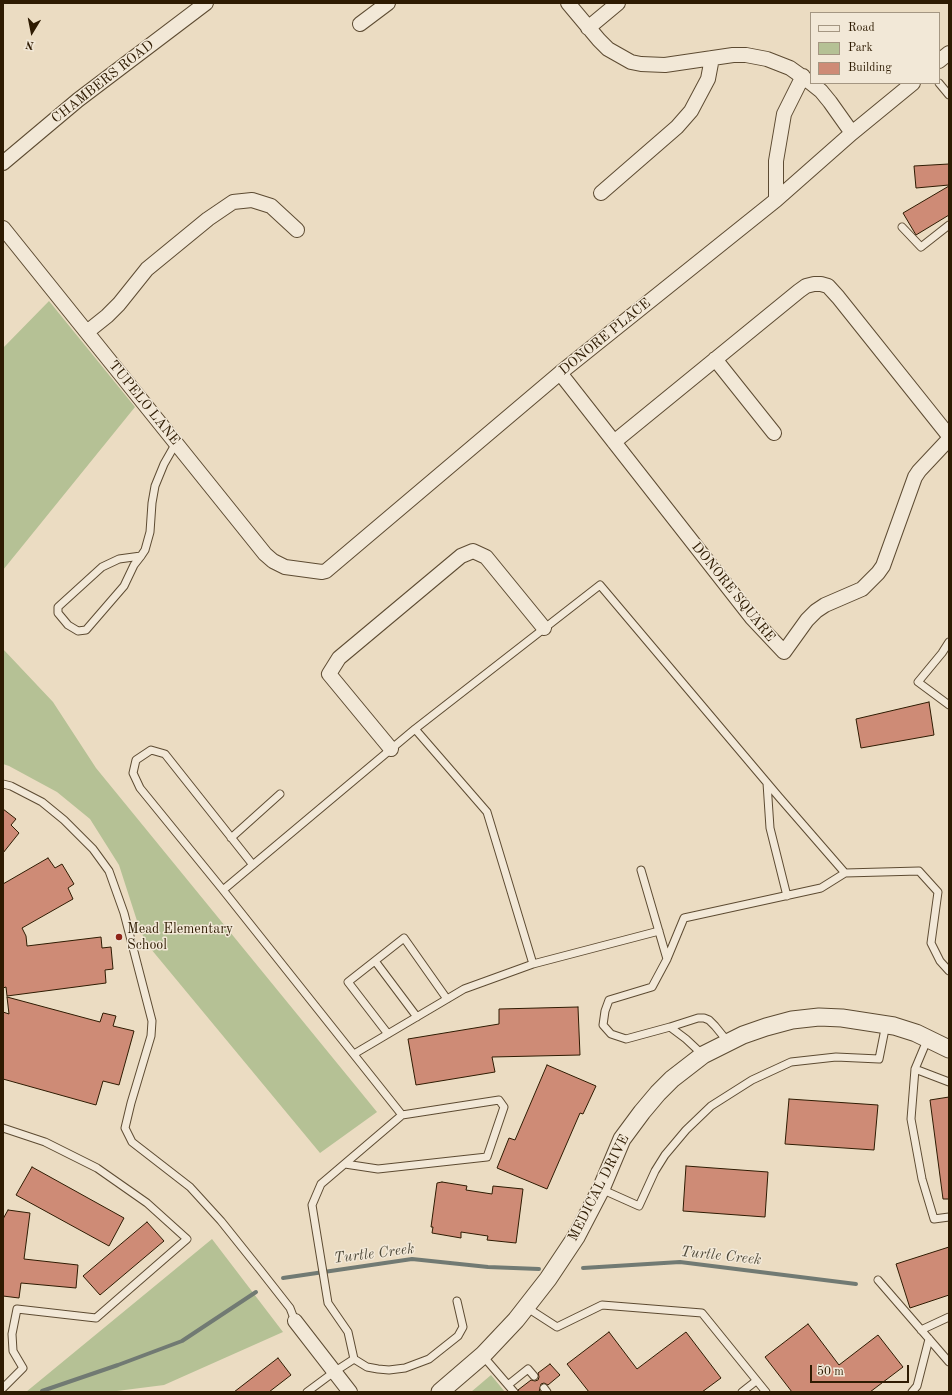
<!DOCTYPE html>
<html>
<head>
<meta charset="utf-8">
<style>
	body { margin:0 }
	#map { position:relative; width:952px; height:1395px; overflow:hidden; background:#ebdcc2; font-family:"Old Standard TT",serif }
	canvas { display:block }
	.frame { position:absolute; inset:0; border:4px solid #2e1b02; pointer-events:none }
	.legend { position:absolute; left:810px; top:12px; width:130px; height:72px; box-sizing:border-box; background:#f2e8d7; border:1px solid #a49682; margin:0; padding:5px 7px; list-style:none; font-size:12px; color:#2e1b02 }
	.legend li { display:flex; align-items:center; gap:8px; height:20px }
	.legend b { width:20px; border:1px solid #a49682 }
	.north { position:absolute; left:12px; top:12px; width:40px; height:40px; -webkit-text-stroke:3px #f2e8d7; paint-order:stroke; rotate:190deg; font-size:11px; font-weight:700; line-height:16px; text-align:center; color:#2e1b02 }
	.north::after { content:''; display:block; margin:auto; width:14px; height:18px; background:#2e1b02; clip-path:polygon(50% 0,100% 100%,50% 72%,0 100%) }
	.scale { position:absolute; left:810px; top:1365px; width:99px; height:18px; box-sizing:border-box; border:2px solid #2e1b02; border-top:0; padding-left:5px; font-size:12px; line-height:14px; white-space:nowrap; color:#2e1b02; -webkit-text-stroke:3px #f2e8d7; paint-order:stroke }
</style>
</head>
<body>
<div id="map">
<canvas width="952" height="1395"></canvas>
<div class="frame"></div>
<ul class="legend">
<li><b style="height:5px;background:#f2e8d7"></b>Road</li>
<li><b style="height:11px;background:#b5c195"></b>Park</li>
<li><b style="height:11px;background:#ce8b76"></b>Building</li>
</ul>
<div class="north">N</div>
<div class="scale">50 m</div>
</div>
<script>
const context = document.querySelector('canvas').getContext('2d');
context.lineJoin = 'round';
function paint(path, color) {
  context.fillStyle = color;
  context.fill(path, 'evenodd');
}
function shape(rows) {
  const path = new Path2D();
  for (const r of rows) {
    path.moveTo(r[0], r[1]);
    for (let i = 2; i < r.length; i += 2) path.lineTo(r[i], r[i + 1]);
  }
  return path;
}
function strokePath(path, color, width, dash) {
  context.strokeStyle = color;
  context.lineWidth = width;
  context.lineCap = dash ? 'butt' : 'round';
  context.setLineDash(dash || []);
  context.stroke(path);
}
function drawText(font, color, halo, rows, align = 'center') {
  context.font = font + ' "Old Standard TT",serif';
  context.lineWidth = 3;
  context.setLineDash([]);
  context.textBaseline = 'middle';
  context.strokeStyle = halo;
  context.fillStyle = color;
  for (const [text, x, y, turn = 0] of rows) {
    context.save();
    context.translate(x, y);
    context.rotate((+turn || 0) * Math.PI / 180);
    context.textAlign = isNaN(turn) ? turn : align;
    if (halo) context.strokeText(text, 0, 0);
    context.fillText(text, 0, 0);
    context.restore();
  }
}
paint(shape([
	[49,301,135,407,3,570,3,348],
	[3,649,53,702,96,768,377,1112,320,1153,146,943,139,927,119,865,90,819,57,792,9,766,3,764],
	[212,1239,283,1332,164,1385,109,1392,26,1392],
	[491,1375,505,1392,471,1392]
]), '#b5c195');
strokePath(shape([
	[583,1268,680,1262,856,1284],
	[283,1278,412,1259,488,1267,539,1269],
	[42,1391,118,1365,182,1341,256,1292]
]), '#717a73', 4);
const building = shape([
	[949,164,949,185,916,188,914,166,949,164],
	[949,186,949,215,916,235,903,213,949,186],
	[929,702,934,735,861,748,856,719,929,702],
	[3,809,16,819,11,825,19,833,3,853,3,809],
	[48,858,55,868,62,864,74,884,68,888,73,899,22,928,26,936,27,946,101,937,102,948,111,947,113,969,105,970,106,983,7,996,6,987,3,988,3,884,48,858],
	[7,997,100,1022,103,1013,116,1016,113,1026,134,1031,119,1085,103,1081,96,1105,3,1079,3,1012,9,1014,7,997],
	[578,1007,580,1055,492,1057,495,1072,416,1085,408,1039,499,1024,499,1009,578,1007],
	[547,1065,596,1086,583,1114,580,1113,547,1189,497,1168,509,1138,515,1140,547,1065],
	[949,1097,949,1199,943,1199,930,1100,949,1097],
	[789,1099,878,1105,874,1150,785,1144,789,1099],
	[686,1166,768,1172,765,1217,683,1211,686,1166],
	[32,1167,124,1218,109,1246,16,1195,32,1167],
	[442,1182,467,1186,466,1190,492,1194,493,1186,523,1189,516,1243,487,1240,488,1236,461,1232,461,1238,432,1233,433,1227,431,1227,437,1183,442,1182],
	[8,1210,30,1213,24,1259,78,1265,76,1288,21,1283,19,1298,3,1296,3,1219,8,1210],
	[147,1222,164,1241,100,1295,83,1276,147,1222],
	[949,1247,949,1295,910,1308,896,1264,949,1247],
	[808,1324,839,1365,878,1335,903,1367,870,1392,792,1392,765,1357,808,1324],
	[609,1332,637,1369,686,1332,721,1378,702,1392,589,1392,567,1364,609,1332],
	[278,1358,291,1375,269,1392,234,1392,278,1358],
	[550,1364,560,1375,548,1385,544,1383,541,1384,539,1392,519,1392,518,1390,531,1380,535,1381,538,1380,539,1377,538,1373,550,1364]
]);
paint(building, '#ce8b76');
strokePath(building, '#2e1b02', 1);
const service = shape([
	[939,83,949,95],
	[902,227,921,247,949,225],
	[141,556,119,559,102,567,58,607,58,613,68,625,78,631,86,630,124,586,134,565,141,556,145,550,150,532,152,503,155,486,164,464,176,443],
	[949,642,942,653,918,682,949,705],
	[767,783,770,828,787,896],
	[3,784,11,786,42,802,64,820,93,849,109,871,124,913,152,1021,151,1036,131,1103,125,1128,132,1142,190,1187,221,1221,261,1271,290,1308,295,1321],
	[231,838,280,794],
	[641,870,667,959],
	[223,890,140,788,133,773,136,760,151,750,165,754,253,865],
	[375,961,417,1017],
	[533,964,659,931],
	[670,1027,626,1039,611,1034,603,1025,605,1011,609,1000,652,987,667,959,684,918,821,888,845,873],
	[388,1034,348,982,404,938,447,999],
	[928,1038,915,1069,911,1119,922,1179,934,1219,949,1217],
	[354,1054,464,989,533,964,487,812,415,729],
	[703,1055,686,1039,670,1027,698,1018,704,1018,709,1020,715,1026,728,1042],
	[915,1069,949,1082],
	[3,1128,45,1142,97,1168,147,1203,187,1239,96,1318,17,1309,12,1334,13,1351,23,1368,3,1388],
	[345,1164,378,1169,487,1157,504,1107,499,1100,402,1115],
	[601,1189,639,1206,655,1171,665,1155,686,1130,711,1106,752,1080,791,1062,836,1057,879,1059,886,1024],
	[878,1280,949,1362],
	[526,1307,557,1327,602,1305,702,1313,766,1392],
	[921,1330,949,1317],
	[483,1356,514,1392],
	[354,1359,367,1367,378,1369,389,1370,405,1368,429,1359,458,1336,463,1327,457,1301],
	[508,1385,528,1369,534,1376],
	[544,1388,547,1392],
	[307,1392,334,1372,354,1359,348,1332,328,1303,312,1205,321,1184,402,1115,223,890,415,729,600,585,779,797,845,873,919,871,938,892,931,943,940,961,949,971],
	[742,1392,756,1381],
	[912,1392,917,1386,929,1339]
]);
const minor = shape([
	[568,3,599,40,608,49,631,62,641,64,665,65,733,55,746,55,767,59,790,68,811,83],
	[360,24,388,3],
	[588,28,618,3],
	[939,61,949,53],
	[811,83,821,91,830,102,852,133],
	[3,163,78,100,206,3],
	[601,193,677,127,691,111,708,79,712,58],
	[776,200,776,161,784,114,803,76],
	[3,228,265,554,273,561,285,567,322,572,326,571,560,373,776,200,852,133,913,83],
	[87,332,107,316,119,304,147,269,208,219,233,202,252,200,271,206,297,230],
	[715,359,774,433],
	[560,373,752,618,784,652,807,620,816,611,825,605,862,589,878,573,883,566,915,477,919,471,949,439],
	[614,442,799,291,806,286,814,284,821,284,828,286,838,297,949,436],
	[391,749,329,674,339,658,461,556,473,551,486,557,544,628],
	[295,1321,350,1392]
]);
const tertiary = shape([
	[440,1392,483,1355,516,1320,548,1279,576,1237,601,1189,622,1139,642,1112,658,1093,672,1079,703,1055,743,1035,766,1027,792,1020,819,1017,842,1018,894,1026,916,1033,949,1049]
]);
strokePath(service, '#5d4b32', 9);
strokePath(minor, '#5d4b32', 16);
strokePath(tertiary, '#5d4b32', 19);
strokePath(service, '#f2e8d7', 7);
strokePath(minor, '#f2e8d7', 14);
strokePath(tertiary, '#f2e8d7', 17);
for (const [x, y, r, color] of [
	[119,937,4,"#8f2418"]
]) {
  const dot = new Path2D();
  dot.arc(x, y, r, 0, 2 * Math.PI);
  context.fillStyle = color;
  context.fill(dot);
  strokePath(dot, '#f2e8d7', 1.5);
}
drawText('14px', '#2e1b02', '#f2e8d7', [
	["CHAMBERS ROAD",103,82,-38],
	["DONORE PLACE",605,337,-39],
	["TUPELO LANE",144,403,51],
	["DONORE SQUARE",733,592,51],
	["MEDICAL DRIVE",599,1188,-63]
]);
drawText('14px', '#2e1b02', '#f2e8d7', [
	["Mead Elementary",127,929],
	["School",127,945]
], 'left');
drawText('italic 15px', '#4f4a3a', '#f2e8d7', [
	["Turtle Creek",374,1254,-7],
	["Turtle Creek",721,1256,6]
]);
</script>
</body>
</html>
